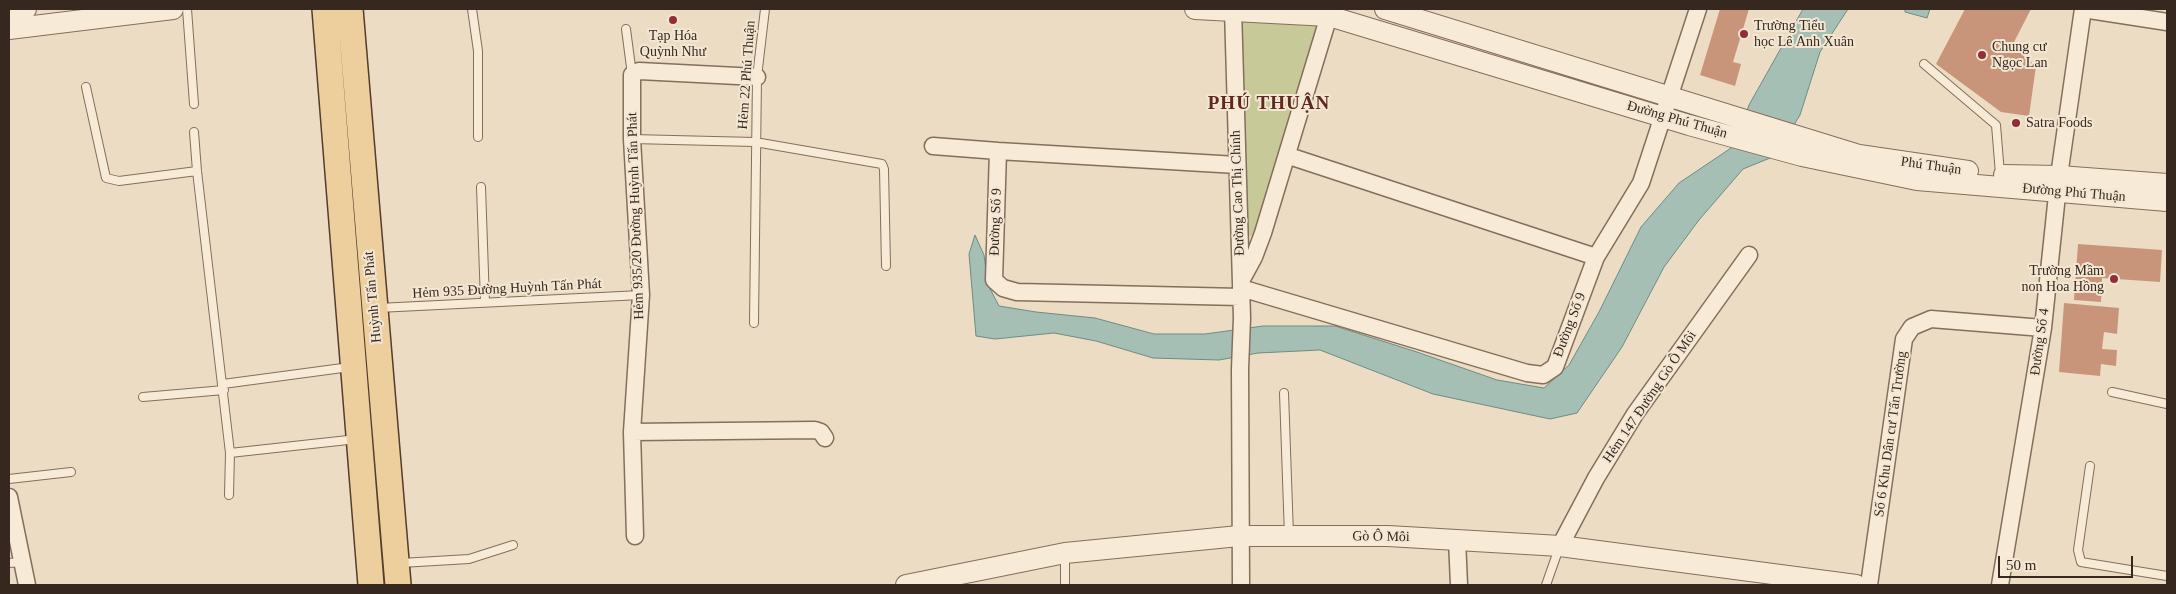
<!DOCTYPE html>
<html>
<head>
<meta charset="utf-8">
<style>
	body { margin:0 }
	#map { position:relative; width:2176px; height:594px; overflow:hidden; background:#ecdcc3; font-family:Georgia,serif }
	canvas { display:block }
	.frame { position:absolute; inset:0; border:10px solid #36281e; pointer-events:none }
	.scale { position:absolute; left:1998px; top:556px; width:135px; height:22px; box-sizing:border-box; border:2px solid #36281e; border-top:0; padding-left:6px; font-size:15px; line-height:18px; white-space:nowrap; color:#36281e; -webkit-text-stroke:4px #f3e7d3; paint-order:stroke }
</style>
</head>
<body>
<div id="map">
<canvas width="2176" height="594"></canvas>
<div class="frame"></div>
<div class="scale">50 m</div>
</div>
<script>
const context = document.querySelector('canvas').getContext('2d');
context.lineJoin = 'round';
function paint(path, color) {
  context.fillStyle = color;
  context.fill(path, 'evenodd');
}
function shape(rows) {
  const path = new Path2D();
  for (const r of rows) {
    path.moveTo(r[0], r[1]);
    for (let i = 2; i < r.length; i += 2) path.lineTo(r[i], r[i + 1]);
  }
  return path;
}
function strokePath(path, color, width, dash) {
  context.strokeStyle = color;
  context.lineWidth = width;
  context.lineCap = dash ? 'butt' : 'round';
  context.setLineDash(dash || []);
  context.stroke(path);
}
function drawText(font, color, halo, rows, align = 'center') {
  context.font = font + ' Georgia,serif';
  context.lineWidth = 4;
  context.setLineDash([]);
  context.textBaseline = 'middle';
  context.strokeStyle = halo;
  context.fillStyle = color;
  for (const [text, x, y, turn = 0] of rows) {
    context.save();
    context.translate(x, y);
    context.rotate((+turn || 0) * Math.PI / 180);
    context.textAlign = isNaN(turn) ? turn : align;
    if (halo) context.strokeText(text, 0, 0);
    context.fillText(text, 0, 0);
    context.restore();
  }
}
paint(shape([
	[1243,17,1315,21,1317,33,1254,235,1249,236,1245,227,1240,24]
]), '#c7c998');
const water = shape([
	[1803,9,1848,9,1820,52,1800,115,1775,156,1743,169,1699,220,1664,267,1622,347,1577,413,1550,419,1433,394,1320,350,1258,353,1219,360,1153,358,1096,341,1054,333,995,339,976,336,969,254,975,235,984,255,988,285,999,306,1036,312,1095,318,1154,334,1205,334,1263,326,1335,326,1417,352,1497,380,1544,388,1569,365,1599,312,1641,227,1679,183,1734,146,1749,105,1803,9],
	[1905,9,1930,9,1927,18,1905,12,1905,9]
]);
paint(water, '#a5bfb5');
strokePath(water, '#6d8c82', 1);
paint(shape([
	[1720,9,1749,9,1733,62,1741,64,1735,86,1700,75],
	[1965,9,2031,9,2012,46,2036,66,2029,116,2001,112,1936,64],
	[2078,244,2162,250,2160,282,2102,278,2101,302,2074,300],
	[2064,303,2119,308,2117,334,2104,332,2102,349,2117,350,2116,366,2101,364,2100,376,2059,372]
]), '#c8957b');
const service = shape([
	[187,9,194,104],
	[472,9,478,51,478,137],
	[626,29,632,75],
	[1924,64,1996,125,2000,174],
	[86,87,106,178,119,181,197,171],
	[194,132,197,171,230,453,229,495],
	[632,139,755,142,882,164,884,169,886,266],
	[481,187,485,302],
	[378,308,641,295],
	[754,323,757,77,765,9],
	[223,384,350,367],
	[2112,392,2167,404],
	[1284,393,1289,536],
	[143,397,224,390],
	[230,453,357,439],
	[2090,466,2078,550,2081,562,2167,576],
	[9,479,71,472],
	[9,563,22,562],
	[401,563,469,559,513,545],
	[1065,585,1065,555],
	[1546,585,1559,548]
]);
const minor = shape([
	[1233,9,1242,318,1240,369,1241,585],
	[2083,9,2167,22],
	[933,146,998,151],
	[1289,156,1596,257],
	[1237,165,998,151,994,280,1003,288,1017,292,1241,297],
	[1241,281,1254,257,1263,233,1331,9],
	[1241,288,1527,373,1543,375,1555,367,1596,257,1641,183,1698,9],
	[632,432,815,430,821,432,825,438],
	[9,497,27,585],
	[635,536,632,432,641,295,632,139,632,75,639,71,757,77],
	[1457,539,1459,585],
	[1560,546,1596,478,1635,414,1749,255],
	[1869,585,1904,339,1912,327,1931,319,2043,328],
	[2000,585,2043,328,2059,176,2083,9]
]);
const tertiary = shape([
	[1195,9,1329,16,1689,125,1802,156,1917,180,2167,201],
	[1385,9,1859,155,1968,171],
	[9,11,26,9],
	[9,29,173,9],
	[2004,175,2059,176,2167,184],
	[906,585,1065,553,1239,536,1388,536,1560,546,1856,585]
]);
const primary = shape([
	[325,9,371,585],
	[350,9,398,585]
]);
strokePath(service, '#856e5b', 10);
strokePath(minor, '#856e5b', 19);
strokePath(tertiary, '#856e5b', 22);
strokePath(primary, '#533d2f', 28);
strokePath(service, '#f7ead6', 8);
strokePath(minor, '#f7ead6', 16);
strokePath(tertiary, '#f7ead6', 20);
strokePath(primary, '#edce9d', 25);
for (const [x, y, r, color] of [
	[673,20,5,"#912e37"],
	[1744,34,5,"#912e37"],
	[1982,55,5,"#912e37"],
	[2016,123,5,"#912e37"],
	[2114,279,5,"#912e37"]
]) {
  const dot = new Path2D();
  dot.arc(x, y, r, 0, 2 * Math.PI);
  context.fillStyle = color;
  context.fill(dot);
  strokePath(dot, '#f3e7d3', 2);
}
drawText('14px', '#36281e', '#f3e7d3', [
	["Trường Tiểu",1754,26],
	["học Lê Anh Xuân",1754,42],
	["Tạp Hóa",673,36,"center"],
	["Quỳnh Như",673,52,"center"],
	["Chung cư",1992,47],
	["Ngọc Lan",1992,63],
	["Satra Foods",2026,123],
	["Trường Mầm",2104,271,"right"],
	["non Hoa Hồng",2104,287,"right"]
], 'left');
drawText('14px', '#36281e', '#f3e7d3', [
	["Hẻm 22 Phú Thuận",747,75,-86],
	["Đường Phú Thuận",1677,120,16],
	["Phú Thuận",1931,166,8],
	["Đường Cao Thị Chính",1238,193,-92],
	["Đường Phú Thuận",2074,193,5],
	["Hẻm 935/20 Đường Huỳnh Tấn Phát",636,216,-92],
	["Đường Số 9",996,222,-88],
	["Hẻm 935 Đường Huỳnh Tấn Phát",507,289,-3],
	["Huỳnh Tấn Phát",373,297,-95],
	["Đường Số 9",1570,325,-69],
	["Đường Số 4",2040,342,-82],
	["Hẻm 147 Đường Gò Ô Môi",1650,397,-56],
	["Số 6 Khu Dân cư Tấn Trường",1891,434,-82],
	["Gò Ô Môi",1381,537,1]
]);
context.letterSpacing = '1px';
drawText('bold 19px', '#602820', '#f3e7d3', [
	["PHÚ THUẬN",1269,104]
]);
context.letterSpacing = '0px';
</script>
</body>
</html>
